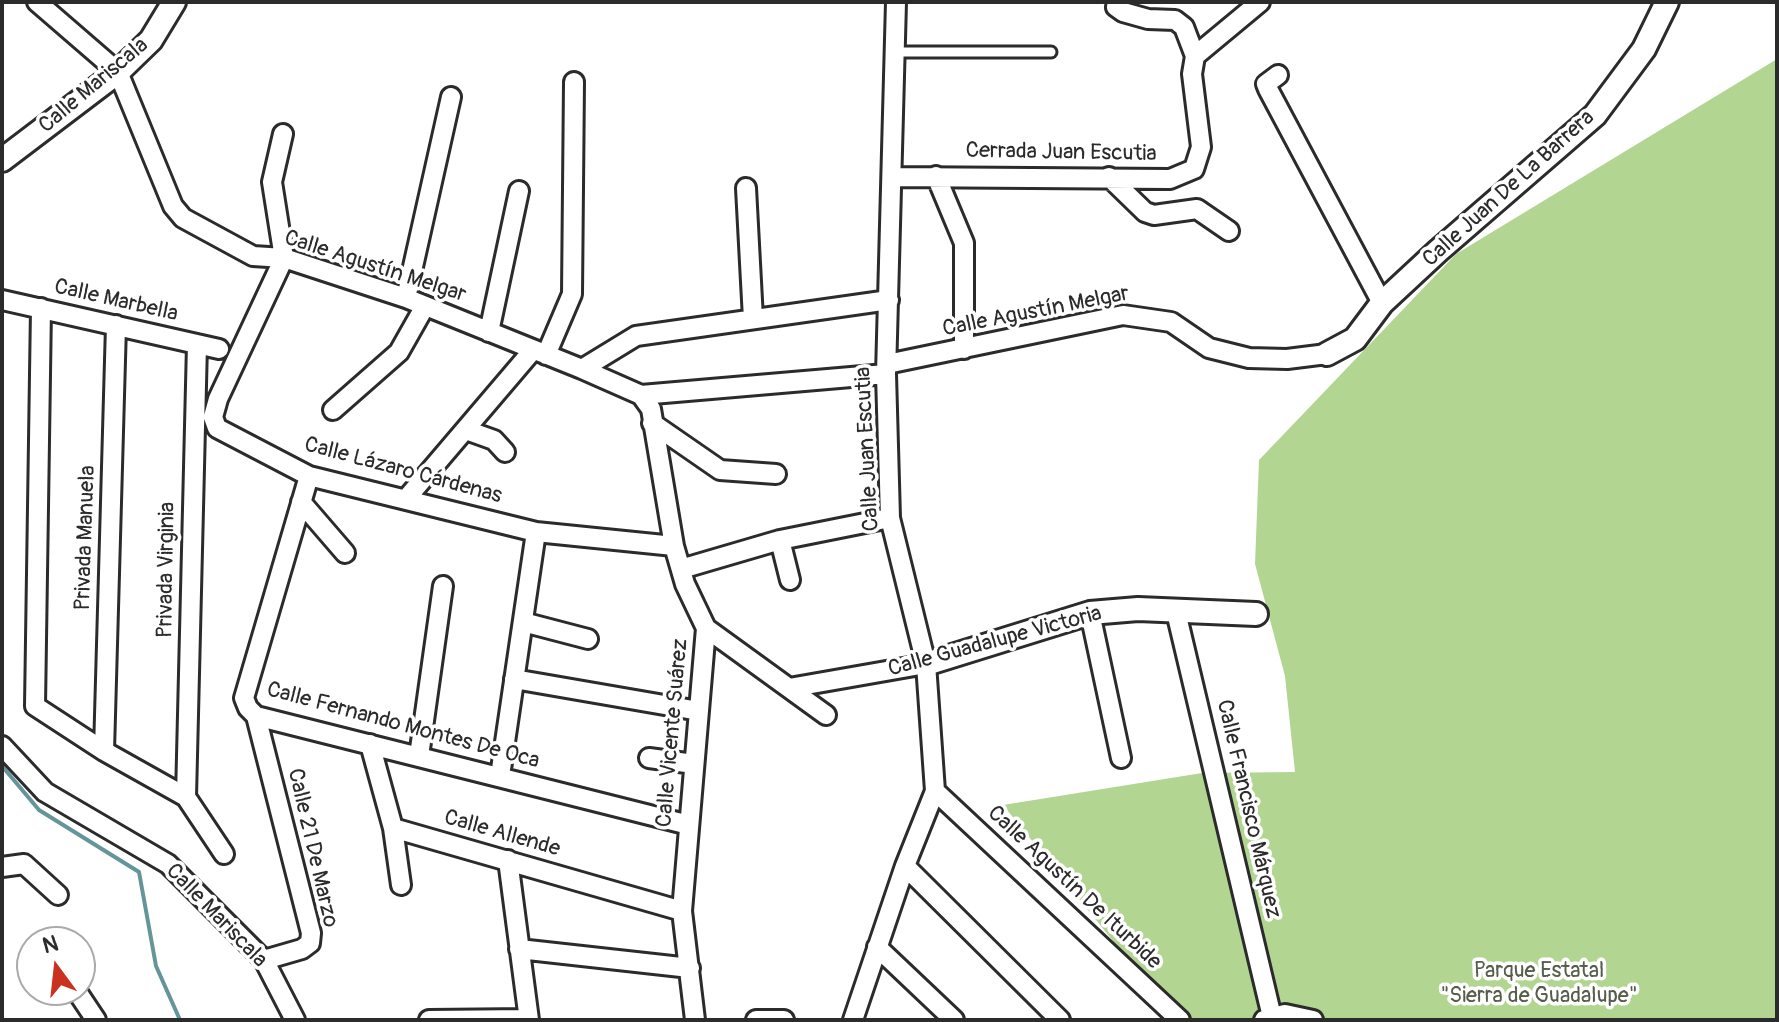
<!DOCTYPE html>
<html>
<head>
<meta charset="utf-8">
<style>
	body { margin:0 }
	#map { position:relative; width:1779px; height:1022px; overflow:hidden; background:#fff; font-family:Pangolin,sans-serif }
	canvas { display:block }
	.frame { position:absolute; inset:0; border:4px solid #2b2b2b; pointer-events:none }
	.north { position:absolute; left:16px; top:926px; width:80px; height:80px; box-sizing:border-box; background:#fff; border:2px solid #aaa; border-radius:50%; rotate:345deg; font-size:22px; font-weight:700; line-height:32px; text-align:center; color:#2b2b2b }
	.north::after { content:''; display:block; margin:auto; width:28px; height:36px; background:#c8321e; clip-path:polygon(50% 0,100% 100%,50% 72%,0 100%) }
</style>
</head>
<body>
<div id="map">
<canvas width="1779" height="1022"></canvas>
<div class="frame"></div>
<div class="north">N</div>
</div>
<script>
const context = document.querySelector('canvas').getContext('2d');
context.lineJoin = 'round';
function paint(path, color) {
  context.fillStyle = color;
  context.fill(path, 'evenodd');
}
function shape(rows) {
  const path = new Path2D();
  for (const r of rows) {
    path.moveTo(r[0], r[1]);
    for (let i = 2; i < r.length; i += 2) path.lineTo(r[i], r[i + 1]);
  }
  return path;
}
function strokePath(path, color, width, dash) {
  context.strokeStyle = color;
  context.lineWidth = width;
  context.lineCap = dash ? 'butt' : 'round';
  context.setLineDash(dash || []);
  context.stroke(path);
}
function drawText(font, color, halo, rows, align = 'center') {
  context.font = font + ' Pangolin,sans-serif';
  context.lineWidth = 7;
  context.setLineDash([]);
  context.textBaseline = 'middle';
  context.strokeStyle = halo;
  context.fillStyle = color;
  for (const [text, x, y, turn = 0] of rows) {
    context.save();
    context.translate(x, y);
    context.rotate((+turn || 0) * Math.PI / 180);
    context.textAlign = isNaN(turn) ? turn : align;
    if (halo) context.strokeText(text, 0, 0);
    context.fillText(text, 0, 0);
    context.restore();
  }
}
paint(shape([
	[1777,59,1777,1020,1177,1020,1003,805,1202,773,1295,772,1285,676,1255,564,1259,460,1456,254]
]), '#b2d692');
strokePath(shape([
	[2,766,39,810,139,872,156,966,180,1020]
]), '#649598', 4);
const service = shape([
	[895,52,1051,52]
]);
const minor = shape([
	[37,2,118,72,173,206,183,218,253,256,284,258,406,298,582,369,641,395,651,409,674,546,685,584,706,628,682,911,695,1020],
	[1195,56,1260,2],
	[1278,75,1266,84,1268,89,1382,303],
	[283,134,272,182,284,258],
	[936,176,964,243,964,349],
	[892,177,1170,179,1194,169,1201,147,1192,74,1195,56,1184,27,1175,20,1148,19,1123,12,1116,7,1117,2],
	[1109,177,1145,212,1154,215,1197,209,1229,231],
	[746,188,753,319],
	[284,258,218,399,213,417,217,428,309,476,536,532,674,546],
	[406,298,451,97],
	[2,300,219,349],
	[41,308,35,706,104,751,186,797],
	[489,332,519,191],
	[197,344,186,797,224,854],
	[546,355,572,294,574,82],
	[887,364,1123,315,1171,322,1209,348,1249,358,1287,359,1327,354],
	[582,369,636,336,889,300],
	[641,395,886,374],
	[333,410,399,352,425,306],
	[652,423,720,470,776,474],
	[466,430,494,440,505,452],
	[309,476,244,698,248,708,256,716,689,825],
	[406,499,533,350],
	[301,502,345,553],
	[780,540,790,580],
	[681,569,780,540,890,518],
	[1176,612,1272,1017],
	[1090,613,1121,758],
	[523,622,588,639],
	[706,628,826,715],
	[514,679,699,711],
	[789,688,926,664],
	[256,716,311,933,310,943,302,949,264,960],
	[370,744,393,828,401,885],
	[2,746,45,792,168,864,264,960,295,1020],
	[104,751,116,325],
	[419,756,443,586],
	[649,758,694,764],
	[500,776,536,532],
	[935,791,1180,1020],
	[393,828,682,911],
	[508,860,529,1020],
	[905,866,1060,1020],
	[2,867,24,864,58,895],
	[877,947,954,1020],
	[519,949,690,968],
	[76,990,96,1020],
	[429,1020,528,1019],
	[756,1020,784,1020],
	[853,1020,905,866,935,791,926,664,890,518,886,374,896,2],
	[1264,1020,1285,1014,1313,1020]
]);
const tertiary = shape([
	[2,160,118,72,151,40,174,2],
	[1327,354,1355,339,1382,303,1438,251,1595,115,1644,49,1667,2],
	[926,664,1090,613,1138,609,1256,614]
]);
strokePath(service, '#2b2b2b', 15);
strokePath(minor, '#2b2b2b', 24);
strokePath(tertiary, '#2b2b2b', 28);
strokePath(service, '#fff', 9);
strokePath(minor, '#fff', 18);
strokePath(tertiary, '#fff', 22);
drawText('22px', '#2b2b2b', '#fff', [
	["Calle Mariscala",94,86,-40],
	["Cerrada Juan Escutia",1061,153,1],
	["Calle Juan De La Barrera",1509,189,-42],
	["Calle Agustín Melgar",375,267,18],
	["Calle Marbella",116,301,13],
	["Calle Agustín Melgar",1036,312,-11],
	["Calle Juan Escutia",868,449,-93],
	["Calle Lázaro Cárdenas",403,471,15],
	["Privada Manuela",86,538,-88],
	["Privada Virginia",167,570,-89],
	["Calle Guadalupe Victoria",995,642,-15],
	["Calle Fernando Montes De Oca",403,726,15],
	["Calle Vicente Suárez",673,733,-85],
	["Calle Francisco Márquez",1248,809,77],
	["Calle Allende",502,834,16],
	["Calle 21 De Marzo",312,848,77],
	["Calle Agustín De Iturbide",1074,888,43],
	["Calle Mariscala",216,916,46]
]);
drawText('22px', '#545e4a', '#fff', [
	["Parque Estatal",1539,971],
	["\"Sierra de Guadalupe\"",1539,996]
]);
</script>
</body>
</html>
